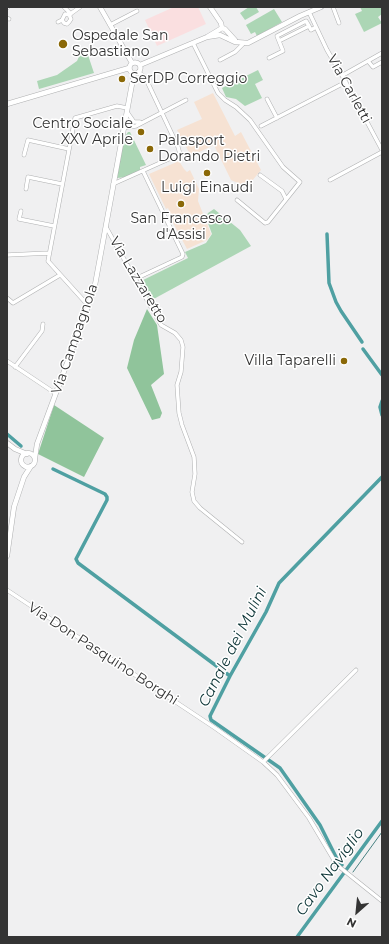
<!DOCTYPE html>
<html>
<head>
<meta charset="utf-8">
<style>
	body { margin:0 }
	#map { position:relative; width:389px; height:944px; overflow:hidden; background:#f0f0f1; font-family:Montserrat,sans-serif }
	canvas { display:block }
	.frame { position:absolute; inset:0; border:8px solid #343434; pointer-events:none }
	.north { position:absolute; left:337px; top:892px; width:40px; height:40px; -webkit-text-stroke:3px #fff; paint-order:stroke; rotate:207deg; font-size:11px; font-weight:700; line-height:16px; text-align:center; color:#343434 }
	.north::after { content:''; display:block; margin:auto; width:14px; height:18px; background:#343434; clip-path:polygon(50% 0,100% 100%,50% 72%,0 100%) }
</style>
</head>
<body>
<div id="map">
<canvas width="389" height="944"></canvas>
<div class="frame"></div>
<div class="north">N</div>
</div>
<script>
const context = document.querySelector('canvas').getContext('2d');
context.lineJoin = 'round';
function paint(path, color) {
  context.fillStyle = color;
  context.fill(path, 'evenodd');
}
function shape(rows) {
  const path = new Path2D();
  for (const r of rows) {
    if (r.length === 3) {
      path.moveTo(r[0] + r[2], r[1]);
      path.arc(r[0], r[1], r[2], 0, 2 * Math.PI);
      continue;
    }
    path.moveTo(r[0], r[1]);
    for (let i = 2; i < r.length; i += 2) path.lineTo(r[i], r[i + 1]);
  }
  return path;
}
function strokePath(path, color, width, dash) {
  context.strokeStyle = color;
  context.lineWidth = width;
  context.lineCap = dash ? 'butt' : 'round';
  context.setLineDash(dash || []);
  context.stroke(path);
}
function drawText(font, color, halo, rows, align = 'center') {
  context.font = font + ' Montserrat,sans-serif';
  context.lineWidth = 3;
  context.setLineDash([]);
  context.textBaseline = 'middle';
  context.strokeStyle = halo;
  context.fillStyle = color;
  for (const [text, x, y, turn = 0] of rows) {
    context.save();
    context.translate(x, y);
    context.rotate((+turn || 0) * Math.PI / 180);
    context.textAlign = isNaN(turn) ? turn : align;
    if (halo) context.strokeText(text, 0, 0);
    context.fillText(text, 0, 0);
    context.restore();
  }
}
paint(shape([
	[174,7,198,7,206,24,157,46,145,20]
]), '#fadfe0');
paint(shape([
	[213,93,235,136,241,132,261,170,247,187,231,180,214,145,191,156,177,130,202,119,194,102],
	[179,161,184,169,187,172,190,170,199,189,198,201,211,234,207,240,187,249,170,217,171,215,168,208,166,209,149,174]
]), '#f6e2d3');
paint(shape([
	[249,7,256,7,259,12,245,20,240,13],
	[360,7,382,7,382,14,378,17,382,23,364,32,355,14,362,11],
	[274,9,282,22,257,36,255,32,251,34,246,25],
	[82,50,88,55,94,73,39,89,37,81,57,75,77,61],
	[258,70,263,80,255,84,262,98,245,106,236,99,226,97,222,88],
	[128,132,130,132,146,165,140,167,140,171,126,177,117,178,124,138],
	[214,209,240,230,251,246,150,301,139,282,188,258,185,252,206,243,212,234,206,218,208,213]
]), '#acd6b5');
paint(shape([
	[147,309,157,325,164,374,151,385,162,413,160,418,152,420,127,368,134,340],
	[54,405,104,438,84,477,38,454]
]), '#90c49b');
strokePath(shape([
	[353,872,382,832]
]), '#478081', 1);
strokePath(shape([
	[327,234,329,283,336,302,341,311,362,342],
	[363,349,382,375],
	[382,401,380,407,382,415],
	[7,434,21,446],
	[53,469,105,494,107,497,107,500,76,559,78,563,230,676],
	[342,865,338,861,320,825,280,768,214,722,211,720,210,716,230,676,266,612,279,583,382,477],
	[297,937,382,821]
]), '#4fa0a2', 3.5);
const street = shape([
	[64,7,71,14],
	[333,7,339,23],
	[7,8,8,7],
	[309,12,327,50,343,77,382,150],
	[7,18,9,19],
	[62,20,64,23,67,24,69,22,71,19,69,15],
	[58,22,62,20,65,14,69,15,80,7],
	[110,25,137,11],
	[309,26,279,41,277,36,306,21,309,26,311,30,316,27],
	[193,43,218,93,225,100,236,107,250,120,283,167,300,182,268,222,265,223,237,200],
	[269,58,283,51,279,41],
	[220,60,235,52,243,44],
	[368,61,373,67,382,62],
	[343,75,382,53],
	[267,99,277,118],
	[127,112,134,122,140,122],
	[261,126,346,82],
	[123,128,136,126,186,100],
	[24,155,28,140,69,149],
	[260,175,282,191,286,199],
	[330,180,382,152],
	[113,184,180,154,178,147,145,77,138,72],
	[26,189,28,177,62,184],
	[21,211,19,219,54,226],
	[106,227,161,325,175,333,181,340,183,347,181,372,177,385,179,413,182,425,194,457,195,474,192,492,194,501,200,508,242,542],
	[7,255,49,253],
	[135,279,182,257,183,254,143,171],
	[7,298,13,303,60,275],
	[89,304,85,302,48,261,75,118,117,106,127,108],
	[7,361,55,393],
	[15,367,42,331,43,324],
	[7,590,215,728,263,762,277,775,309,818,337,865,382,901],
	[263,762,356,670]
]);
const secondary = shape([
	[100,7,132,63],
	[210,7,221,23,222,28],
	[222,28,225,29,235,40],
	[207,37,220,35,235,42,248,43,300,16,321,7],
	[135,68,5.5],
	[140,65,207,37,222,28],
	[7,104,129,68],
	[7,443,15,449,27,454],
	[28,460,7],
	[35,458,37,444,89,304,95,285,134,73],
	[7,556,14,507,24,477,31,466]
]);
strokePath(street, '#afb0b1', 4.5);
strokePath(secondary, '#afb0b1', 5.5);
strokePath(street, '#fff', 3.5);
strokePath(secondary, '#fff', 4.5);
for (const [x, y, r, color] of [
	[63,44,5,"#8a6807"],
	[122,79,4,"#8a6807"],
	[141,132,4,"#8a6807"],
	[150,149,4,"#8a6807"],
	[207,173,4,"#8a6807"],
	[181,204,4,"#8a6807"],
	[344,361,4,"#8a6807"]
]) {
  const dot = new Path2D();
  dot.arc(x, y, r, 0, 2 * Math.PI);
  context.fillStyle = color;
  context.fill(dot);
  strokePath(dot, '#fff', 1.5);
}
drawText('14px', '#343434', '#fff', [
	["Ospedale San",72,36],
	["Sebastiano",72,52],
	["SerDP Correggio",130,79],
	["Centro Sociale",133,124,"right"],
	["XXV Aprile",133,140,"right"],
	["Palasport",158,141],
	["Dorando Pietri",158,157],
	["Luigi Einaudi",207,188,"center"],
	["San Francesco",181,219,"center"],
	["d'Assisi",181,235,"center"],
	["Villa Taparelli",336,361,"right"]
], 'left');
drawText('14px', '#343434', '#fff', [
	["Via Carletti",349,89,61],
	["Via Lazzaretto",138,280,59],
	["Via Campagnola",75,339,-71],
	["Via Don Pasquino Borghi",103,654,33]
]);
drawText('italic 15px', '#0c3436', '#fff', [
	["Canale dei Mulini",233,647,-63],
	["Cavo Naviglio",330,872,-54]
]);
</script>
</body>
</html>
